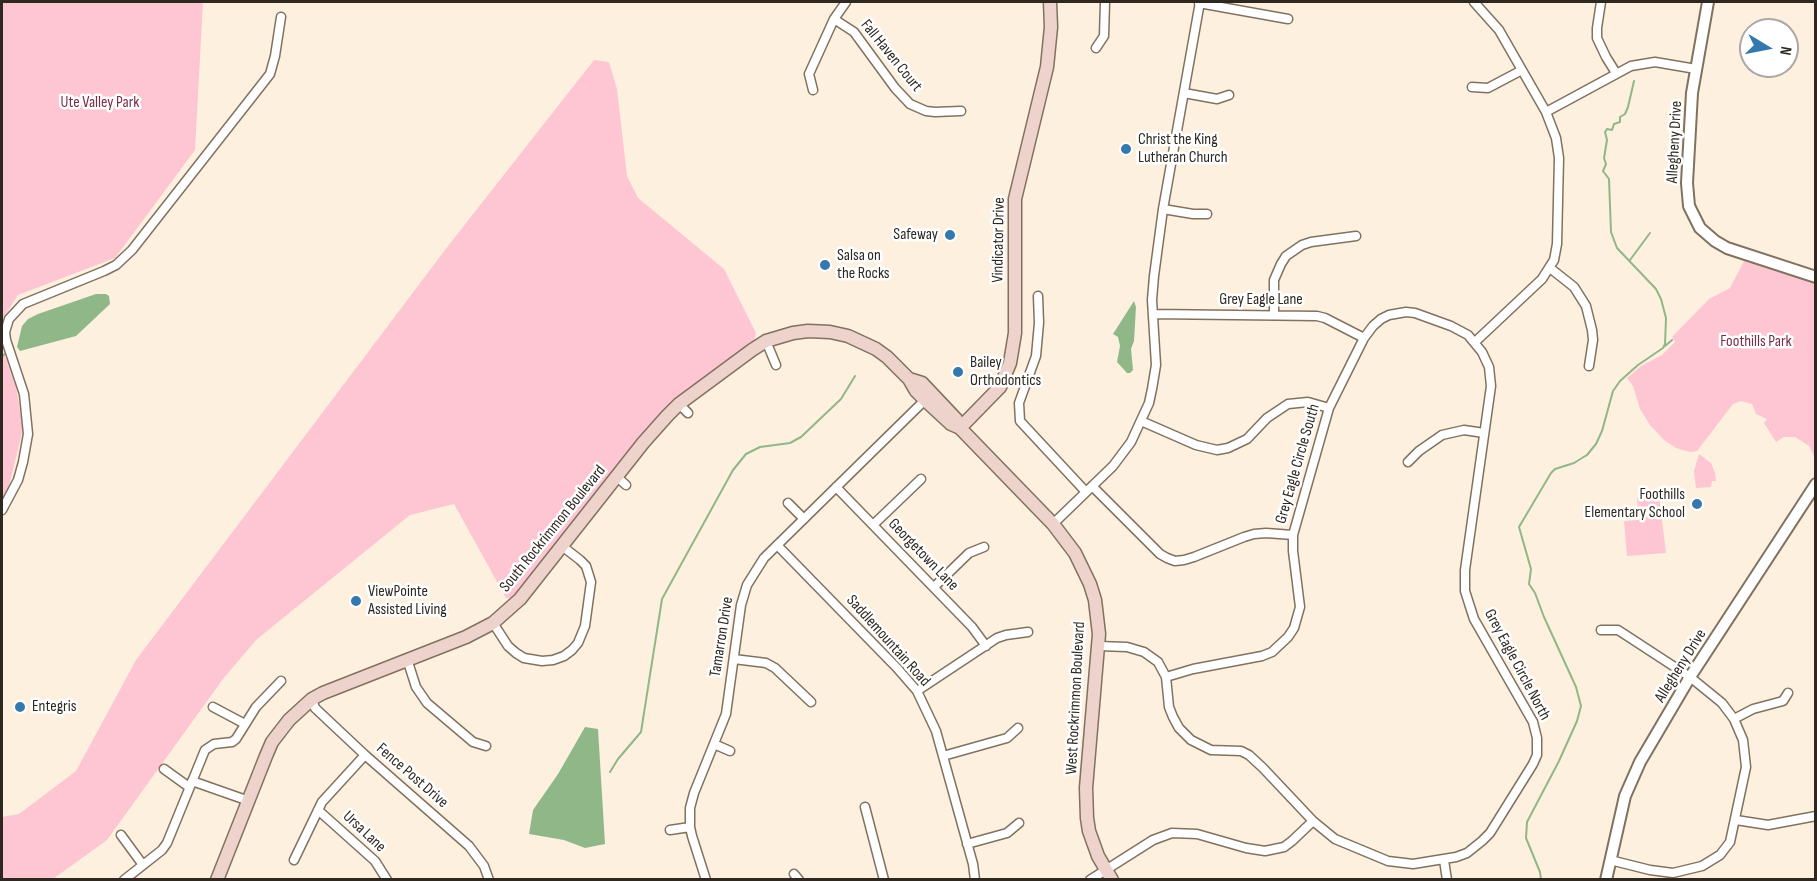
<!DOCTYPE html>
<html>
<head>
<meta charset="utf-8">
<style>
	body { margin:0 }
	#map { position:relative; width:1817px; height:881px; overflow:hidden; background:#fef0df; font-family:"Sofia Sans Condensed",sans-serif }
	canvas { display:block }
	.frame { position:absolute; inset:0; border:3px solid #2e2820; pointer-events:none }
	.north { position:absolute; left:1739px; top:18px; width:60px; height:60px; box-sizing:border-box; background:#fff; border:2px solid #aba9a6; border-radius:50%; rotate:100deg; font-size:16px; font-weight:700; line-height:24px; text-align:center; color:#2e2820 }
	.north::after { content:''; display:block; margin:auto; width:21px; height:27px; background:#3578ae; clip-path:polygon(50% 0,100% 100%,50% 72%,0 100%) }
</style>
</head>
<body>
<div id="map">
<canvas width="1817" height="881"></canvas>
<div class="frame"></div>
<div class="north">N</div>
</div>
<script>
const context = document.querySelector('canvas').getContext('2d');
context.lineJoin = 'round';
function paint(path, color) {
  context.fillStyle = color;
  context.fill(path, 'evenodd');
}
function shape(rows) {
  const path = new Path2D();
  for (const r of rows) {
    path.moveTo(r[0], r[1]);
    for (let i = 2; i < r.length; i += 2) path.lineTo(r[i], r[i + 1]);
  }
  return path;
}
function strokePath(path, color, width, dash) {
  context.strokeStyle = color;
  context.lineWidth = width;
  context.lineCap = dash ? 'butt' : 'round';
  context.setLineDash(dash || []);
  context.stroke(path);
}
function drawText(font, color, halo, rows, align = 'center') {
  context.font = font + ' "Sofia Sans Condensed",sans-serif';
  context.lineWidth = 5;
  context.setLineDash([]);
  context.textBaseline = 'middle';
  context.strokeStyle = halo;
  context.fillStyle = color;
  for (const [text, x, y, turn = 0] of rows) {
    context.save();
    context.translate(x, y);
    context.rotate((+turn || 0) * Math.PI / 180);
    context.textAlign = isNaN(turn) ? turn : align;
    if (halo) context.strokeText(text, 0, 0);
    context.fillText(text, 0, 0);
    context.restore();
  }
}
paint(shape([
	[2,2,203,2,195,150,115,258,18,295,2,320],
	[594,60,609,62,617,89,627,176,638,198,724,269,756,333,752,350,667,416,520,599,506,598,454,504,410,515,256,640,223,679,107,840,53,879,2,879,2,817,19,814,76,771,136,660,448,246],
	[1744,261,1815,284,1815,458,1809,446,1795,437,1784,437,1776,442,1764,423,1767,419,1756,414,1752,404,1741,401,1733,404,1697,451,1690,452,1676,448,1664,440,1650,425,1640,409,1633,386,1627,378,1641,366,1662,355,1675,342,1672,337,1709,299,1730,288],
	[2,348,16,387,23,429,9,486,2,498],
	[1699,454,1711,463,1715,473,1716,481,1712,481,1711,487,1696,488,1694,471],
	[1659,496,1666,553,1627,556,1624,521,1639,520,1637,498]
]), '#fec5d3');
paint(shape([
	[96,294,106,294,109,296,110,304,76,336,20,351,17,347,22,326,28,319,38,314],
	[1134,301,1136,307,1134,341,1131,349,1133,370,1130,373,1127,373,1117,362,1120,346,1118,337,1113,334],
	[585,727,598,729,605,844,585,848,564,840,529,834,533,810,558,774]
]), '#8fb788');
strokePath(shape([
	[1630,260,1650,233],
	[1665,346,1672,340],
	[2,356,7,353],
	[610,772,618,759,641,732,662,599,733,470,746,454,760,447,790,443,801,437,841,399,855,376],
	[1541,880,1540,872,1526,838,1527,822,1559,761,1577,721,1581,706,1576,687,1544,617,1535,593,1529,584,1531,569,1519,527,1551,473,1555,469,1574,463,1582,458,1587,455,1596,444,1602,431,1613,391,1620,381,1638,365,1663,348,1665,344,1666,318,1661,299,1656,289,1617,248,1611,232,1609,179,1603,171,1606,164,1604,158,1607,140,1605,132,1607,129,1612,130,1614,124,1620,122,1620,117,1625,114,1628,107,1634,81]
]), '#8fb788', 2);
const minor = shape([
	[1474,2,1499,30,1546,112,1556,138,1559,158,1557,244,1554,260,1542,279,1475,342],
	[1601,2,1597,28,1597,38,1606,57,1616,73],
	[1199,3,1288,19],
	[834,19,854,32,895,88,910,104,926,111,935,112,961,111],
	[1096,48,1104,36,1105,2],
	[1472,87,1488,88,1522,70],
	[813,90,809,74,834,19,846,2],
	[1184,93,1217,99,1229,95],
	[1546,112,1631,66,1655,62,1696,69],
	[1163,209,1193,214,1207,214],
	[1550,268,1574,287,1586,306,1592,330,1593,340,1589,366],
	[1038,296,1039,323,1036,356,1019,403,1020,421,1086,492],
	[1406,312,1415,313,1451,326,1468,335,1482,352,1489,367,1491,386,1465,570,1465,591,1474,619,1533,722,1537,738,1537,755,1533,764,1490,833,1482,841,1467,853,1456,857,1413,864,1388,861,1335,839,1313,821,1263,768,1249,755,1241,751,1211,750,1191,740,1179,728,1173,717,1169,707,1166,677,1193,669,1262,656,1272,652,1288,637,1294,628,1300,607,1293,551,1293,535,1329,408,1364,338,1373,326,1381,319,1389,315,1406,312],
	[1153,314,1317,316,1325,318,1364,338],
	[1274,315,1274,280,1281,264,1286,256,1302,245,1311,242,1356,236],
	[766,341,776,365],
	[679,404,688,413],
	[1141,421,1196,445,1217,450,1228,448,1247,439,1267,418,1288,404,1308,402,1329,408],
	[1408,462,1419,451,1442,435,1464,430,1484,433],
	[617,477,626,485],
	[1092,486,1160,554,1167,558,1175,561,1184,560,1194,557,1244,537,1254,534,1266,533,1293,535],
	[836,487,972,627,986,646],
	[788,503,804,519],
	[2,510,18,480,23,462,28,434,24,394,6,340,5,332,9,319,23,304,104,271,116,265,132,250,270,74,275,56,281,17],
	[1053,524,1113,466,1131,442,1149,403,1152,389,1156,365,1152,300,1154,276,1163,209,1200,2],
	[873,525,921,479],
	[777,545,897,668,917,691,936,731,973,864,975,880],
	[934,587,969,553,984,547],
	[493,623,508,646,516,653,524,658,542,661,553,660,564,656,572,650,578,643,585,626,591,582,586,566,580,560,562,546],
	[1601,630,1618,630,1690,677,1722,703,1734,719,1743,740,1746,767,1730,842,1720,855,1702,866,1673,873,1650,870,1610,860],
	[1098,646,1127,647,1144,652,1158,662,1166,677],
	[407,659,416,687,427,703,473,742,486,746],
	[734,659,766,663,775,668,811,702],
	[917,691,997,638,1006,635,1028,632],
	[312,699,315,708,365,755,469,846,484,866,489,880],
	[213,707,245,724],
	[1734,719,1753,709,1783,701,1788,693],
	[714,744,730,751],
	[943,756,1007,738,1018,728],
	[164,769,189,787],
	[192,781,249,801],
	[865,807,884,880],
	[318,810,375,861,387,880],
	[1736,820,1768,825,1816,816],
	[670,830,690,827],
	[121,835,143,865],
	[967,844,1007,833,1019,823],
	[294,860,322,802,365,755],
	[1444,860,1447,880],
	[794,874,799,880],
	[124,880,162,850,167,843,205,750,214,744,232,742,236,739,256,707,281,681],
	[706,880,692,836,690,827,690,808,694,793,726,714,741,605,747,585,764,558,925,400],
	[1090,880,1153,840,1172,833,1197,834,1246,848,1265,851,1284,847,1292,841,1313,821]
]);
const tertiary = shape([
	[1708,2,1692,93,1687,183,1689,206,1700,228,1715,241,1727,248,1816,277],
	[1606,880,1625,796,1640,762,1690,677,1816,484]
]);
const secondary = shape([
	[909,379,922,383,956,419,960,428,1053,524,1075,553,1090,584,1095,600,1099,634,1086,788,1087,818,1089,831,1098,856,1112,880],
	[960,428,1000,387,1010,363,1015,333,1015,199,1047,67,1051,27,1050,2],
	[217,880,266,756,272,742,289,720,312,699,323,693,466,637,493,623,520,599,643,443,667,416,679,404,752,350,766,341,793,333,808,331,830,332,848,336,876,349,887,357,909,379,916,391,925,400,951,424,960,428]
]);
strokePath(minor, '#817260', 11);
strokePath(tertiary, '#817260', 14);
strokePath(secondary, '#817260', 15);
strokePath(minor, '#fff', 8);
strokePath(tertiary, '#fff', 10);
strokePath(secondary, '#edd3cb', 12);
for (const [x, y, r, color] of [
	[1126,149,6,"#3578ae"],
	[950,235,6,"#3578ae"],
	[825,265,6,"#3578ae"],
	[958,372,6,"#3578ae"],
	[1697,504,6,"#3578ae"],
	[356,601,6,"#3578ae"],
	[20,707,6,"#3578ae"]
]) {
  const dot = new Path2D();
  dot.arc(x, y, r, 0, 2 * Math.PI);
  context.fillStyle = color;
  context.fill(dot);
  strokePath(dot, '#fff', 2);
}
drawText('16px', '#2e2820', '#fff', [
	["Fall Haven Court",891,56,51],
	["Allegheny Drive",1675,142,-87],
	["Vindicator Drive",999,240,-89],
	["Grey Eagle Lane",1261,300],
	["Grey Eagle Circle South",1298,464,-74],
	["South Rockrimmon Boulevard",553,529,-51],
	["Georgetown Lane",923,555,46],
	["Tamarron Drive",722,637,-81],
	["Saddlemountain Road",888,641,48],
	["Grey Eagle Circle North",1517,665,62],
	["Allegheny Drive",1681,666,-58],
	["West Rockrimmon Boulevard",1076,698,-87],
	["Fence Post Drive",412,776,41],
	["Ursa Lane",364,832,43]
]);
drawText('16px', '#792d46', '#fff', [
	["Ute Valley Park",100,103],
	["Foothills Park",1756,342]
]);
drawText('16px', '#2e2820', '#fff', [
	["Christ the King",1138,140],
	["Lutheran Church",1138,158],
	["Safeway",938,235,"right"],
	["Salsa on",837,256],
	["the Rocks",837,274],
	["Bailey",970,363],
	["Orthodontics",970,381],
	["Foothills",1685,495,"right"],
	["Elementary School",1685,513,"right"],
	["ViewPointe",368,592],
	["Assisted Living",368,610],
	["Entegris",32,707]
], 'left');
</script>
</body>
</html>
